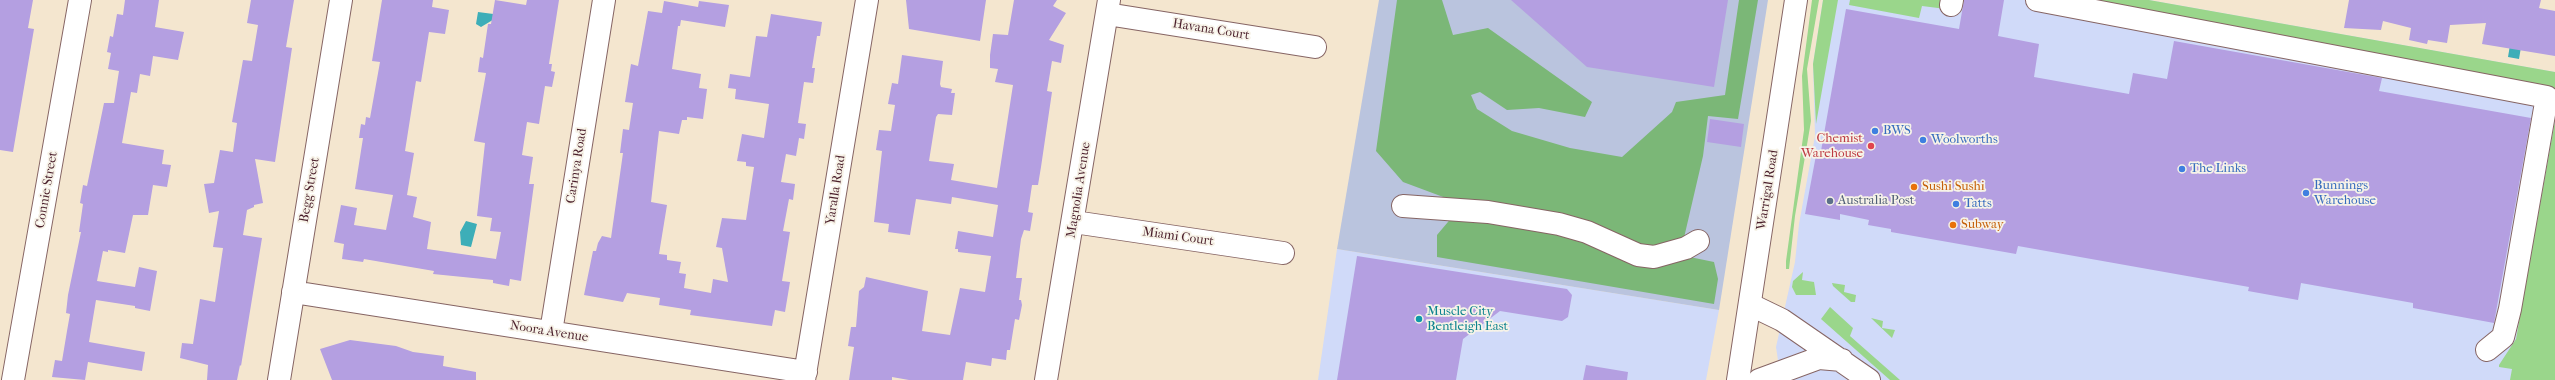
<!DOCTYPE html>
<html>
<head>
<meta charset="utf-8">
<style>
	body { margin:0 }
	canvas { display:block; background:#f4e6cf }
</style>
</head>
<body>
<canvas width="2555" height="380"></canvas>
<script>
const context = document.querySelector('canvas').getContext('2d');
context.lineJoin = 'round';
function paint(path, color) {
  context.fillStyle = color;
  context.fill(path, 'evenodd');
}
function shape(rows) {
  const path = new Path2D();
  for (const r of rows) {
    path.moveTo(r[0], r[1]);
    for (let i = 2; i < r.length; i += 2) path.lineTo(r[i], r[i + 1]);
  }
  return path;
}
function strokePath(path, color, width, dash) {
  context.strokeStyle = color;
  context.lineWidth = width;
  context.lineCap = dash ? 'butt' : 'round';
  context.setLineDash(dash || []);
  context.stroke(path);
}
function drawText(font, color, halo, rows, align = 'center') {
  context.font = font + ' "IM FELL French Canon",serif';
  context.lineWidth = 3.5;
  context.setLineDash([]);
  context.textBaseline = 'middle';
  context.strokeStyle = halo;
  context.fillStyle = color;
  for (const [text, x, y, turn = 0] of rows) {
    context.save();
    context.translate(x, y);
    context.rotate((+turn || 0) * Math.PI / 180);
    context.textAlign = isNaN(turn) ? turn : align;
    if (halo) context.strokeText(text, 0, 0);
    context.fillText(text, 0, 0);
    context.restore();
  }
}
paint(shape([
	[1823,0,2149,0,2555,72,2555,203,2527,380,1781,380,1776,347,1795,262,1799,224,1815,136,1813,64],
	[1337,249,1719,310,1706,380,1318,380]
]), '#d0daf9');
paint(shape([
	[1379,0,1768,0,1719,310,1337,249]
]), '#bac4de');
paint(shape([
	[1812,0,1819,0,1807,69,1811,121,1795,216,1789,269,1786,269,1786,261,1804,130,1802,76],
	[1823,0,1838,0,1816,124,1813,64],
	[1850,0,1948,0,1946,9,1922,6,1919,18,1849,5],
	[2064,0,2149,0,2555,72,2555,88],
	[2555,121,2555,380,2510,380,2512,369,2499,367,2499,365,2516,339],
	[1803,272,1802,280,1814,282,1816,295,1796,295,1792,287,1793,281],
	[1832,283,1845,285,1844,292,1856,295,1855,302,1851,302,1833,286],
	[1830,307,1853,328,1850,336,1900,380,1890,380,1821,319],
	[1871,318,1883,321,1882,328,1895,330,1892,338]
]), '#9ad68b');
paint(shape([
	[1397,0,1442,0,1453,35,1488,28,1592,102,1585,117,1539,108,1507,110,1480,92,1471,95,1477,109,1512,131,1570,148,1622,157,1672,112,1676,102,1725,95,1739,0,1758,0,1738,119,1708,116,1703,156,1680,255,1714,262,1718,279,1714,304,1437,257,1437,235,1453,216,1454,201,1403,182,1376,151]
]), '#7bb777');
paint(shape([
	[478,12,501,15,481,27,476,24],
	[2512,33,2522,41,2519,59,2508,57],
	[466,221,477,224,471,247,461,245,460,232]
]), '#3daeb8');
paint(shape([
	[0,0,33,0,28,28,34,29,13,152,0,150],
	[125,0,159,0,155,27,184,32,178,60,153,56,150,76,140,74,137,93,131,92,122,143,164,150,162,164,171,165,167,187,153,185,148,215,133,215,125,253,108,250,108,252,103,251,97,281,135,287,139,267,157,271,150,311,135,308,135,306,96,300,89,342,145,352,142,371,88,362,85,380,52,377,55,360,62,361,67,331,70,314,66,313,68,295,81,232,79,232,83,204,80,203,83,185,87,186,104,103,114,103,119,71,108,69,111,53,107,52,110,36,113,37,117,14,123,15],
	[251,0,294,0,286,47,292,48,275,162,255,159,263,203,254,205,254,207,247,210,243,235,262,238,241,366,240,365,237,380,207,380,208,365,180,358,182,343,193,344,200,299,215,302,223,248,213,247,219,211,209,213,204,184,214,183,220,150,233,152,237,123,232,122,243,60,252,61,258,25,247,23],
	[382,0,433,0,432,7,449,10,445,34,429,32,421,82,416,81,405,151,414,153,407,195,417,197,413,217,431,222,427,249,496,259,501,232,490,231,492,218,477,216,485,143,474,141,486,73,478,72,480,57,483,58,488,24,491,24,495,0,526,5,527,0,559,0,549,64,552,64,551,71,555,72,552,87,545,86,539,124,527,122,522,155,533,157,529,184,534,184,521,281,510,279,509,286,493,283,493,280,433,274,434,271,364,259,363,262,342,259,344,244,334,242,341,205,357,208,354,225,386,230,393,195,355,189,363,138,359,138,361,124,365,125,366,117,370,118,380,62,372,61],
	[906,0,986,0,980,41,909,29],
	[1014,0,1057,0,1053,6,1066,13,1049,40,1064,45,1061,63,1052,61,1047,91,1052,92,1041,167,1038,185,1032,185,1028,212,1033,213,1030,231,1024,230,1021,239,1016,278,1022,278,1019,300,1021,300,1022,305,1019,320,1015,319,1010,350,1007,350,1006,360,992,358,991,366,966,362,963,380,909,380,892,377,892,380,849,380,854,347,848,346,851,327,856,327,859,291,864,287,866,277,928,291,922,331,950,335,960,288,985,292,991,256,958,252,958,249,955,249,958,231,993,237,998,205,952,197,951,204,916,199,910,235,888,232,889,224,874,222,882,151,876,150,879,130,891,131,895,105,888,104,892,83,898,84,902,55,943,61,940,84,941,87,952,89,951,93,955,93,952,115,938,114,936,117,929,161,954,164,951,180,997,188,1013,85,995,82,998,69,990,68,990,55,993,34,1008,35],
	[1511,0,1728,0,1714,87,1587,67],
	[1964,0,2004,0,1998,36,2039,44,2034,77,2129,94,2133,73,2167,79,2174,41,2382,78,2379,91,2531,118,2494,323,2413,308,2413,303,2301,283,2298,300,2248,291,2249,287,2018,246,2016,254,1891,232,1891,229,1868,225,1869,220,1840,214,1840,220,1805,214,1817,150,1821,151,1846,9,1959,29],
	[2349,0,2541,0,2539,8,2555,11,2555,56,2482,44,2486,23,2450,25,2447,43,2428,40,2427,44,2409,40,2411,28,2383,21,2381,30,2344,28],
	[664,1,698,7,699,1,729,5,725,27,681,20,680,26,678,26,672,69,701,74,699,88,707,89,703,119,687,117,687,120,682,120,679,134,659,131,651,202,667,205,659,254,667,255,667,260,681,262,679,273,686,274,684,288,711,293,713,279,728,282,722,248,716,247,722,218,746,220,754,167,746,166,746,162,737,161,742,134,764,138,769,104,735,99,736,89,728,88,730,74,750,77,756,36,767,37,771,14,822,22,820,36,817,36,812,68,815,68,813,83,804,82,798,123,806,124,804,139,799,138,796,156,786,154,781,182,795,184,793,200,789,199,783,231,790,232,782,281,790,282,785,312,775,310,772,326,690,315,691,310,659,305,660,298,627,293,623,302,584,295,593,251,596,251,598,243,602,236,611,238,623,153,620,153,623,129,629,130,633,103,625,102,631,64,638,66,648,11,662,13],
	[1710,119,1744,124,1741,147,1707,142],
	[1357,256,1567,289,1572,295,1568,317,1562,321,1500,311,1463,339,1456,380,1337,380],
	[350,340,396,346,413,352,444,356,443,366,476,372,476,380,332,380,320,349],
	[1586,365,1628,372,1627,380,1583,380]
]), '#b49fe1');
const minor = shape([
	[2037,0,2547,97,2510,309,2503,337,2487,350],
	[1951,5,1952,0],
	[1107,14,1315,47],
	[1403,206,1488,212,1559,224,1587,232,1638,255,1654,257,1686,248,1698,241],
	[1074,222,1283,253],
	[293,292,806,372],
	[1751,305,1782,320,1869,380],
	[551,332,604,0],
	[13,380,80,0],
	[279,380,341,0],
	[804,380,867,0],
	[1046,380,1109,0],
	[1759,380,1819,358,1842,360]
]);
const highway = shape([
	[1738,380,1796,0]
]);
strokePath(minor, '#866564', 24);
strokePath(highway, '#866564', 24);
strokePath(minor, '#fff', 22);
strokePath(highway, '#fff', 22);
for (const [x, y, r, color] of [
	[1875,131,4,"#3f7fe0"],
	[1923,140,4,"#3f7fe0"],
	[1871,146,4,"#e0444e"],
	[2182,169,4,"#3f7fe0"],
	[1914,187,4,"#e8710a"],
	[2306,193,4,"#3f7fe0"],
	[1830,201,4,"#5c6f8a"],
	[1956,204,4,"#3f7fe0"],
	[1953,225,4,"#e8710a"],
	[1419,319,4,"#0f9aa8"]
]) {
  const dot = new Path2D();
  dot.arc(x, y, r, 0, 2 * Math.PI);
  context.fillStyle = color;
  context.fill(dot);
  strokePath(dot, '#f7f3e8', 1.5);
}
drawText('13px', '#4a1f2b', '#f7f3e8', [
	["Havana Court",1211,30,9],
	["Carinya Road",577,166,-81],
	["Connie Street",47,190,-80],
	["Begg Street",310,190,-80],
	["Yaralla Road",836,190,-81],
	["Magnolia Avenue",1079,190,-81],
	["Warrigal Road",1768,190,-81],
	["Miami Court",1178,237,8],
	["Noora Avenue",549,332,9]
]);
drawText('13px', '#366cbe', '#f7f3e8', [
	["BWS",1883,131],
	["Woolworths",1931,140],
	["The Links",2190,169],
	["Bunnings",2314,186],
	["Warehouse",2314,201],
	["Tatts",1964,204]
], 'left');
drawText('13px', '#be3a42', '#f7f3e8', [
	["Chemist",1863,139],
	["Warehouse",1863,154]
], 'right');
drawText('13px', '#c56008', '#f7f3e8', [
	["Sushi Sushi",1922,187],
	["Subway",1961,225]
], 'left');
drawText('13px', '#4e5e75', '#f7f3e8', [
	["Australia Post",1838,201]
], 'left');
drawText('13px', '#0d838f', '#f7f3e8', [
	["Muscle City",1427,312],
	["Bentleigh East",1427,327]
], 'left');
</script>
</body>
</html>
